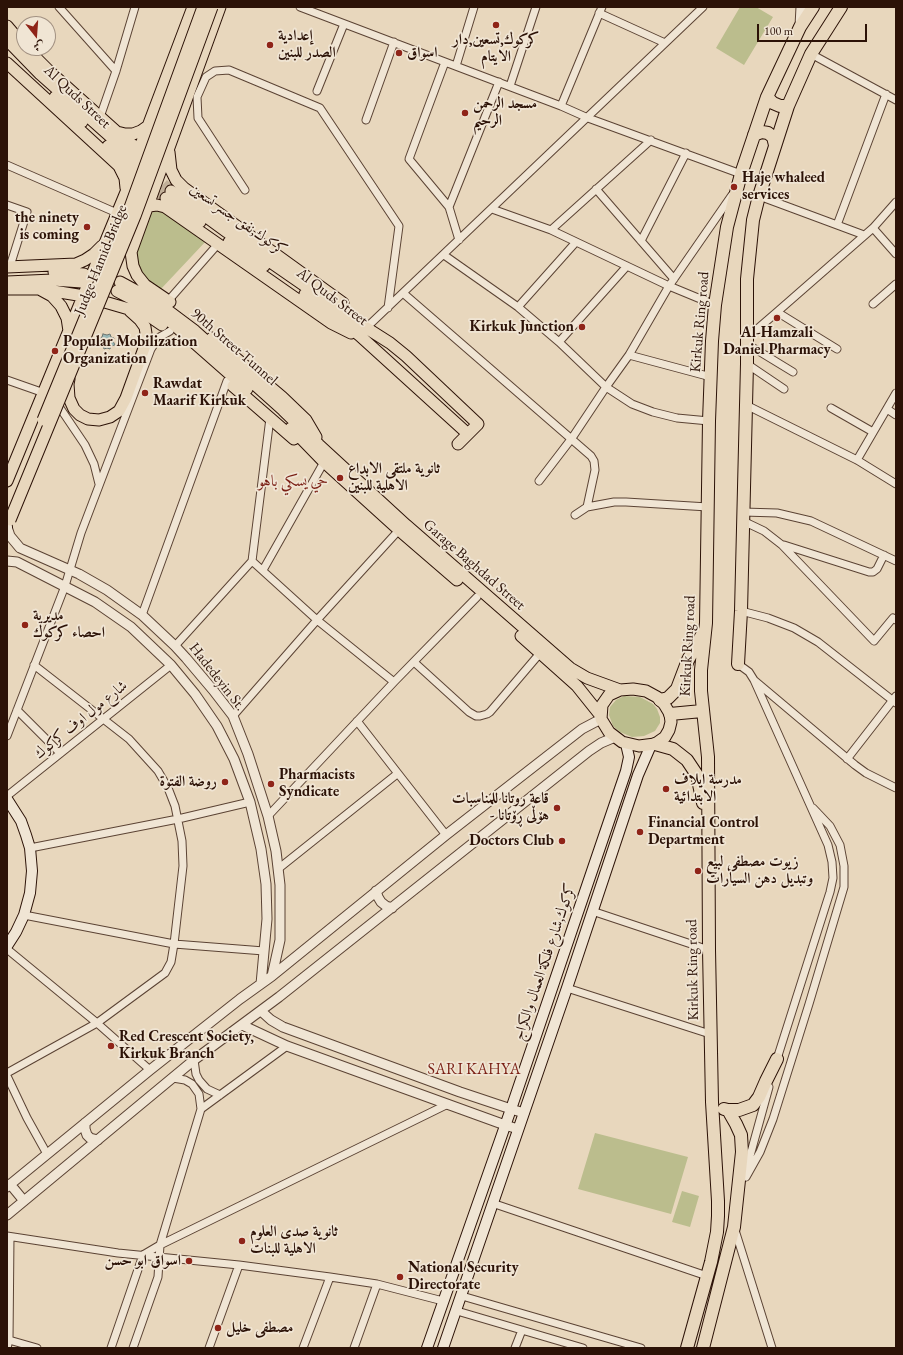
<!DOCTYPE html>
<html>
<head>
<meta charset="utf-8">
<style>
	body { margin:0 }
	#map { position:relative; width:903px; height:1355px; overflow:hidden; background:#e8d7bd; font-family:"EB Garamond",Amiri,serif }
	canvas { display:block }
	.frame { position:absolute; inset:0; border:8px solid #2c1207; pointer-events:none }
	.north { position:absolute; left:16px; top:16px; width:40px; height:40px; box-sizing:border-box; background:#f0e5d4; border:1px solid #a29182; border-radius:50%; rotate:163deg; font-size:11px; font-weight:700; line-height:16px; text-align:center; color:#2c1207 }
	.north::after { content:''; display:block; margin:auto; width:14px; height:18px; background:#8f2418; clip-path:polygon(50% 0,100% 100%,50% 72%,0 100%) }
	.scale { position:absolute; left:757px; top:24px; width:110px; height:18px; box-sizing:border-box; border:2px solid #2c1207; border-top:0; padding-left:5px; font-size:12px; line-height:14px; white-space:nowrap; color:#2c1207; -webkit-text-stroke:3px #f0e5d4; paint-order:stroke }
</style>
</head>
<body>
<div id="map">
<canvas width="903" height="1355"></canvas>
<div class="frame"></div>
<div class="north">ش</div>
<div class="scale">100 m</div>
</div>
<script>
const context = document.querySelector('canvas').getContext('2d');
context.lineJoin = 'round';
function paint(path, color) {
  context.fillStyle = color;
  context.fill(path, 'evenodd');
}
function shape(rows) {
  const path = new Path2D();
  for (const r of rows) {
    path.moveTo(r[0], r[1]);
    for (let i = 2; i < r.length; i += 2) path.lineTo(r[i], r[i + 1]);
  }
  return path;
}
function strokePath(path, color, width, dash) {
  context.strokeStyle = color;
  context.lineWidth = width;
  context.lineCap = dash ? 'butt' : 'round';
  context.setLineDash(dash || []);
  context.stroke(path);
}
function drawText(font, color, halo, rows, align = 'center') {
  context.font = font + ' "EB Garamond",Amiri,serif';
  context.lineWidth = 3.5;
  context.setLineDash([]);
  context.textBaseline = 'middle';
  context.strokeStyle = halo;
  context.fillStyle = color;
  for (const [text, x, y, turn = 0] of rows) {
    context.save();
    context.translate(x, y);
    context.rotate((+turn || 0) * Math.PI / 180);
    context.textAlign = isNaN(turn) ? turn : align;
    if (halo) context.strokeText(text, 0, 0);
    context.fillText(text, 0, 0);
    context.restore();
  }
}
paint(shape([
	[740,7,756,7,773,17,744,65,716,48],
	[157,205,207,240,160,290,134,270,134,259,146,208],
	[624,696,640,697,653,704,657,709,660,717,660,723,655,731,644,736,632,737,620,732,613,726,609,715,610,707,616,700],
	[595,1133,688,1157,671,1214,578,1189],
	[682,1191,699,1196,690,1227,672,1222]
]), '#bbbd8d');
const water = shape([
	[103,334,107,335,110,334,111,337,114,338,113,341,115,345,111,346,110,349,107,348,104,349,103,346,100,345,101,341,99,339,102,337,103,334]
]);
paint(water, '#98b8b7');
strokePath(water, '#6d7671', 1);
strokePath(shape([
	[151,173,171,191],
	[147,181,166,198]
]), '#c2b099', 11, [11, 5.5]);
const minor = shape([
	[59,7,116,71],
	[300,7,561,106,588,118,741,174],
	[599,13,665,43],
	[811,54,896,100],
	[445,62,409,159,449,207,459,240],
	[456,66,474,7],
	[510,86,536,7],
	[317,91,344,24],
	[561,106,602,7],
	[100,117,116,71,135,7],
	[366,120,394,42],
	[7,165,117,213],
	[596,189,674,279],
	[245,190,198,118,197,97,206,77,215,71,229,70,320,108,399,226,388,308],
	[759,196,864,235],
	[7,205,27,212,11,263,12,267],
	[449,207,499,82],
	[492,209,551,230,669,286,715,305],
	[837,225,886,94],
	[873,228,896,254],
	[551,230,651,140],
	[641,241,686,153],
	[444,255,518,307,559,342,606,387,632,404,653,412,677,418,709,421],
	[403,293,591,456,594,461,595,470,587,507,575,515],
	[168,301,218,244],
	[873,304,896,284],
	[518,307,576,242],
	[777,312,837,349],
	[366,328,703,7],
	[748,337,777,312,873,228,896,202],
	[559,342,627,266],
	[747,344,793,372],
	[629,355,711,377],
	[747,364,784,389],
	[7,380,47,394],
	[56,402,85,445,94,464,99,484],
	[746,405,857,460,896,484],
	[831,408,873,432],
	[887,409,896,415],
	[270,418,252,561,317,620,394,682],
	[857,460,896,393],
	[539,481,572,438,606,387,629,355,669,286,732,195],
	[587,507,614,502,626,502,708,507],
	[743,512,777,513,811,521,896,561],
	[743,521,764,531,782,545,874,641,893,618,896,620],
	[784,545,869,572,873,572,877,569,884,555],
	[263,570,324,462],
	[741,611,768,618,794,628,818,642,896,703],
	[142,615,227,381],
	[175,646,252,561],
	[414,662,469,712,476,716,480,716,487,714,490,712,541,652],
	[738,664,749,672,754,680,828,845,832,862,833,878,830,892,776,1062],
	[755,681,855,765,866,773,896,788],
	[17,710,60,753],
	[233,716,317,620,399,530],
	[357,721,446,835],
	[7,736,65,586,81,533,151,349,158,338,170,331],
	[847,759,896,696],
	[7,796,171,665],
	[268,816,394,682,477,597],
	[30,848,178,819,250,802],
	[278,869,397,774],
	[592,911,709,950],
	[24,915,174,944,264,951],
	[7,949,97,1023,150,1070],
	[567,988,710,1034],
	[194,1060,196,1074,199,1080,207,1089,220,1095],
	[7,1073,97,1023,165,973,171,962,174,944,183,866,182,841,175,806,168,788,158,771,129,739,34,665],
	[7,1076,27,1118,47,1154],
	[173,1078,185,1080,192,1084,199,1094,201,1109],
	[745,1174,769,1087],
	[746,1177,760,1152,773,1119,809,1004,844,887,844,866,840,845,830,826,813,808],
	[492,1203,707,1276],
	[735,1230,772,1348],
	[7,1236,118,1253,239,1265,330,1277,377,1284,443,1301],
	[462,1296,641,1348],
	[457,1311,583,1348],
	[9,1340,37,1348],
	[7,1348,9,1340,10,1237],
	[111,1348,143,1255,160,1245,448,1104],
	[133,1348,158,1277,160,1245,201,1109,287,1046],
	[209,1348,239,1265],
	[303,1348,330,1277],
	[354,1348,377,1284],
	[515,1348,522,1330]
]);
const tertiary = shape([
	[800,26,801,7],
	[7,527,10,536,20,548,79,574,107,590,142,615,175,646,186,658,213,690,233,716,248,754,268,816,276,851,280,885,280,940,272,976],
	[7,561,17,562,95,602,131,627,171,665,195,694,217,726,234,759,250,802,261,849,266,884,267,919,261,984],
	[376,891,378,897,381,902,386,906,392,908],
	[261,1011,271,1020,283,1027,460,1092,511,1109,524,1113],
	[242,1025,287,1046,505,1125,518,1129],
	[85,1123,85,1129,87,1135,90,1138,98,1140],
	[10,1184,24,1201],
	[7,1187,150,1070,240,999,272,976,446,835,582,729,601,719],
	[7,1215,194,1060,279,997,589,751,601,743,615,737]
]);
const secondary = shape([
	[7,528,7,527],
	[7,799,21,821,26,835,30,848,32,871,30,893,24,915,16,932,7,946],
	[427,1348,511,1109,626,771,629,757,626,744],
	[443,1348,567,988,638,775,651,745]
]);
const primary = shape([
	[7,26,24,46],
	[7,40,40,74,131,155],
	[26,48,48,70,108,124,127,141,145,153],
	[7,63,119,166,125,178,126,188],
	[55,97,82,122],
	[117,132,125,134,133,134,141,131,148,126],
	[108,146,127,164],
	[169,152,171,170,176,180,184,188,343,303],
	[171,191,227,232,357,322,390,343,406,356,478,424,458,444],
	[166,198,200,222],
	[146,208,149,206,157,205,165,207,331,323,351,333],
	[229,242,264,266],
	[7,267,76,264,85,260,94,254,102,246],
	[54,272,84,274],
	[7,282,53,280,82,282],
	[120,282,155,301,195,331,283,410,319,445,406,525,570,668,587,678,620,690],
	[7,289,41,289,84,296,146,314,162,325],
	[41,290,52,296,61,306,67,318,69,331],
	[117,291,150,308,172,323,247,389],
	[305,294,341,320,359,335,468,434],
	[170,302,145,285,137,275,133,266,131,252,220,7],
	[212,338,282,397,306,420,316,437],
	[69,379,68,384,69,398,74,409,80,415,88,419,99,420,110,417,119,411,126,398,147,340,145,327,140,320,130,311],
	[233,386,294,439],
	[291,428,324,462,399,530,457,580],
	[7,481,126,192,139,150,193,7],
	[521,636,577,686,601,716],
	[633,689,646,691,657,697,664,704,670,714,671,722,669,730,665,737,655,744,639,746,622,742,609,732,601,719,602,705,609,695,620,690,633,689]
]);
const trunk = shape([
	[767,97,773,103,780,106,788,106],
	[754,135,762,132,768,133,773,137,775,145],
	[738,664,741,611,747,364,747,279,753,220,759,196,788,106,811,54,841,7],
	[660,700,668,698,677,689,688,660,703,633],
	[670,714,702,711],
	[655,744,673,749,687,760,697,775,703,803],
	[724,1109,728,1110,739,1110,753,1105,759,1097,766,1081,777,1059],
	[687,1348,711,1262,717,1232,718,1216,718,1201,712,1102,709,950,708,757,701,691,701,670,706,623,709,421,712,341,715,305,727,227,741,174,767,97,800,27,813,7],
	[703,1348,734,1227,742,1152,741,1135,736,1124,728,1110]
]);
strokePath(minor, '#5b4334', 9);
strokePath(tertiary, '#5b4334', 11);
strokePath(secondary, '#2c1207', 12);
strokePath(primary, '#2c1207', 13);
strokePath(trunk, '#2c1207', 14);
strokePath(minor, '#f0e5d4', 7);
strokePath(tertiary, '#f0e5d4', 9);
strokePath(secondary, '#f0e5d4', 10);
strokePath(primary, '#e8d7bd', 11);
strokePath(trunk, '#e8d7bd', 12);
const primaryBridge = shape([
	[43,420,128,213,203,7],
	[10,520,135,216,212,7]
]);
strokePath(primaryBridge, '#2c1207', 13, []);
strokePath(primaryBridge, '#e8d7bd', 11);
for (const [x, y, r, color] of [
	[496,25,4,"#8f2418"],
	[270,45,4,"#8f2418"],
	[399,53,4,"#8f2418"],
	[465,113,4,"#8f2418"],
	[734,187,4,"#8f2418"],
	[87,227,4,"#8f2418"],
	[777,318,4,"#8f2418"],
	[582,327,4,"#8f2418"],
	[55,351,4,"#8f2418"],
	[145,393,4,"#8f2418"],
	[340,478,4,"#8f2418"],
	[25,625,4,"#8f2418"],
	[225,782,4,"#8f2418"],
	[271,784,4,"#8f2418"],
	[666,789,4,"#8f2418"],
	[557,808,4,"#8f2418"],
	[640,832,4,"#8f2418"],
	[562,841,4,"#8f2418"],
	[698,871,4,"#8f2418"],
	[111,1046,4,"#8f2418"],
	[242,1241,4,"#8f2418"],
	[189,1261,4,"#8f2418"],
	[400,1277,4,"#8f2418"],
	[218,1328,4,"#8f2418"]
]) {
  const dot = new Path2D();
  dot.arc(x, y, r, 0, 2 * Math.PI);
  context.fillStyle = color;
  context.fill(dot);
  strokePath(dot, '#f0e5d4', 1.5);
}
drawText('bold 15px', '#2c1207', '#f0e5d4', [
	["إعدادية",278,36],
	["الصدر للبنين",278,53],
	["كركوك,تسعين,دار",496,40,"center"],
	["الايتام",496,57,"center"],
	["اسواق",407,53],
	["مسجد الرحمن",473,104],
	["الرحيم",473,121],
	["Haje whaleed",742,178],
	["services",742,195],
	["the ninety",79,218,"right"],
	["is coming",79,235,"right"],
	["Kirkuk Junction",574,327,"right"],
	["Al-Hamzali",777,333,"center"],
	["Daniel Pharmacy",777,350,"center"],
	["Popular Mobilization",63,342],
	["Organization",63,359],
	["Rawdat",153,384],
	["Maarif Kirkuk",153,401],
	["ثانوية ملتقى الابداع",348,469],
	["الاهلية للبنين",348,486],
	["مديرية",33,616],
	["احصاء كركوك",33,633],
	["Pharmacists",279,775],
	["Syndicate",279,792],
	["مدرسة ايلاف",674,780],
	["الابتدائية",674,797],
	["روضة الفتوة",217,782,"right"],
	["قاعة روتانا للمناسبات",549,799,"right"],
	["- هۆڵی ڕۆتانا",549,816,"right"],
	["Financial Control",648,823],
	["Department",648,840],
	["Doctors Club",554,841,"right"],
	["زيوت مصطفى لبيع",706,862],
	["وتبديل دهن السيارات",706,879],
	["Red Crescent Society,",119,1037],
	["Kirkuk Branch",119,1054],
	["ثانوية صدى العلوم",250,1232],
	["الاهلية للبنات",250,1249],
	["اسواق ابو حسن",181,1261,"right"],
	["National Security",408,1268],
	["Directorate",408,1285],
	["مصطفى خليل",226,1328]
], 'left');
drawText('15px', '#2c1207', '#f0e5d4', [
	["Al Quds Street",77,97,43],
	["كركوك,نفق جسر تسعين",238,220,35],
	["Judge Hamid Bridge",101,260,-68],
	["Al Quds Street",332,297,37],
	["Kirkuk Ring road",700,322,-85],
	["90th Street Tunnel",234,347,41],
	["Garage Baghdad Street",474,565,41],
	["Kirkuk Ring road",688,646,-87],
	["Hadedeyin St.",217,677,52],
	["شارع مول اوف كركوك",81,720,-39],
	["كركوك,شارع فلكة العمال والكراج",545,962,-71],
	["Kirkuk Ring road",693,970,-91]
]);
drawText('16px', '#7a1f14', '#f0e5d4', [
	["حي يسكي باهو",293,482],
	["SARI KAHYA",474,1070]
]);
</script>
</body>
</html>
